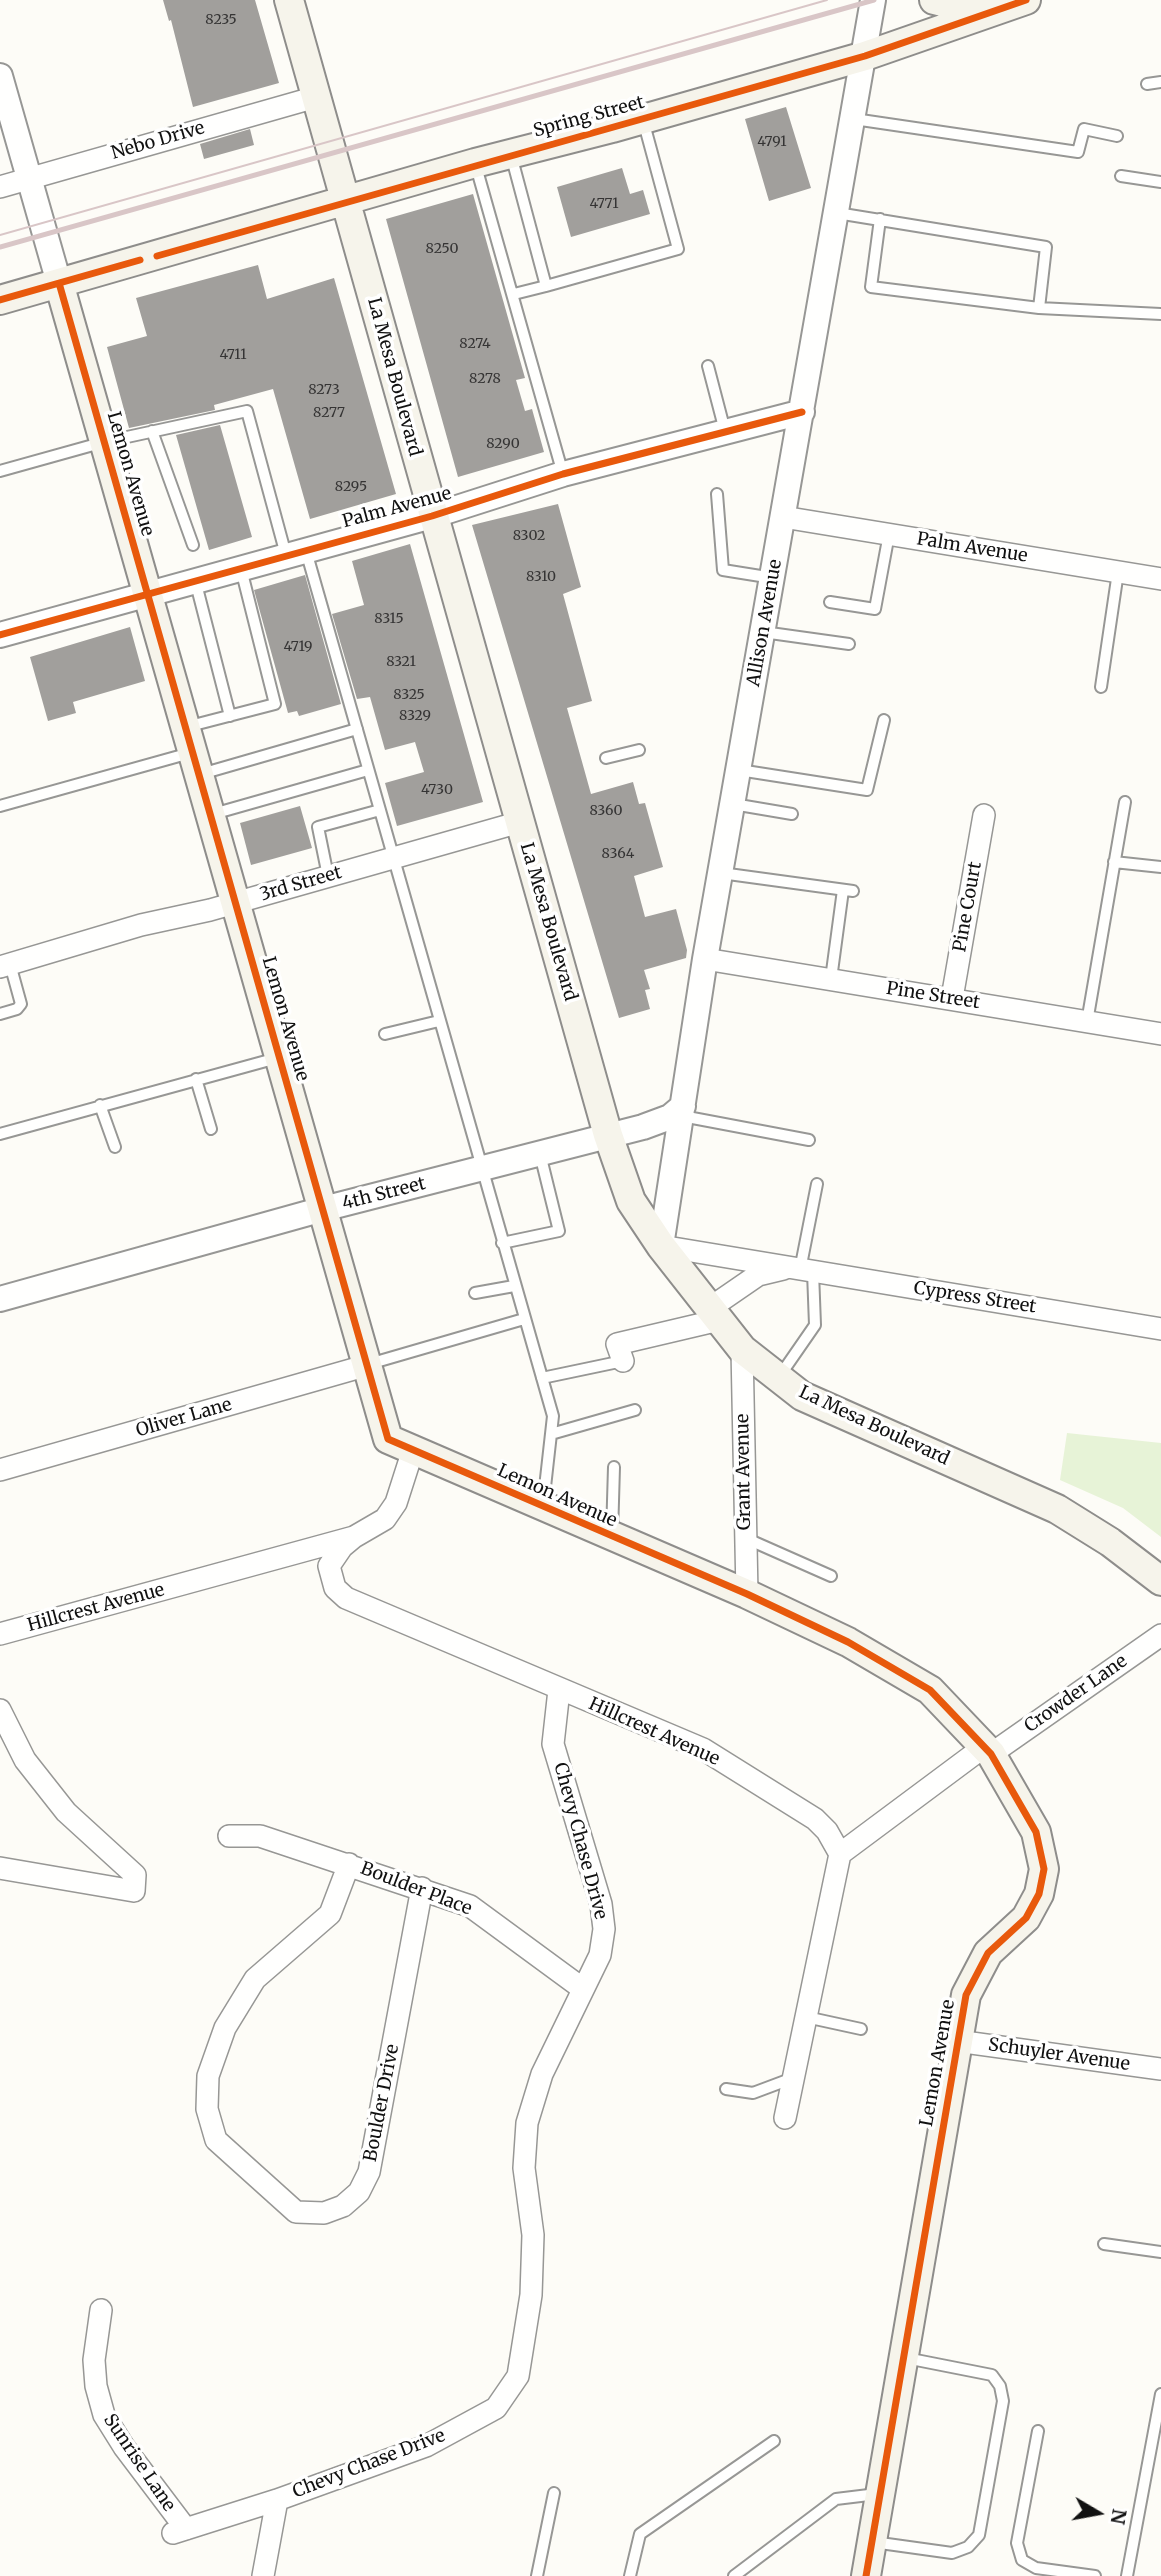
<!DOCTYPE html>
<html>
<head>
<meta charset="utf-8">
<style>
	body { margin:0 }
	#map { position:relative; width:1161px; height:2576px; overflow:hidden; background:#fdfcf7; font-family:Merriweather,serif }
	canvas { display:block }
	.north { position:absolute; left:1063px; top:2478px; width:70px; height:70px; -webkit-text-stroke:5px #fff; paint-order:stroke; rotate:100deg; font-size:19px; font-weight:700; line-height:28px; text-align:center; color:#111 }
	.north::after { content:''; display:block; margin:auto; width:24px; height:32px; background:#111; clip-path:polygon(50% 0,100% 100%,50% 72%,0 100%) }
</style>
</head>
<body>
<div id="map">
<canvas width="1161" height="2576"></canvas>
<div class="north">N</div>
</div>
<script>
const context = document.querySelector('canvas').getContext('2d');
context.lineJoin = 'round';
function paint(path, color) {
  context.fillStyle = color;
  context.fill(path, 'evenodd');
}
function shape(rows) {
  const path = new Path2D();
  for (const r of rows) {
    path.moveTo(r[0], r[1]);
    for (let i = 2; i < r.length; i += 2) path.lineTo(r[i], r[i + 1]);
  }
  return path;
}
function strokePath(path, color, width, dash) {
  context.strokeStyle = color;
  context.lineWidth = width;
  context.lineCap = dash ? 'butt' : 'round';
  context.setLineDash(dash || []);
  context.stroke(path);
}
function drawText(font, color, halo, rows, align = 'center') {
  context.font = font + ' Merriweather,serif';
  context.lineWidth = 7;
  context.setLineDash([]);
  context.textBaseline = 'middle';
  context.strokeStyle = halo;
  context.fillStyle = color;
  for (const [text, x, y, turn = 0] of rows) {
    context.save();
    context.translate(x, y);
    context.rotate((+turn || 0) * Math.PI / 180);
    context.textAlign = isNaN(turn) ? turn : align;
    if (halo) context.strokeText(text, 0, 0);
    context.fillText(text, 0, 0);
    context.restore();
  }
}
paint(shape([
	[1067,1433,1161,1443,1161,1537,1123,1508,1060,1480]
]), '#e7f3d7');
paint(shape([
	[163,0,255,0,279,83,193,107,171,20,169,21],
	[786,107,811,188,769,201,745,119],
	[250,129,254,145,204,159,200,144],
	[622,168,630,194,643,190,650,214,571,237,557,187],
	[473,194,525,378,516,380,525,411,532,409,544,452,458,477,386,219],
	[258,265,267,299,334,278,396,494,310,519,273,389,214,405,215,410,129,428,107,347,147,336,136,298],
	[220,425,252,537,209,550,176,435],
	[558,504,581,587,563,594,592,701,567,708,591,794,633,782,639,804,645,803,663,867,634,876,645,917,676,909,687,950,686,958,644,970,650,989,645,990,650,1009,619,1018,472,525],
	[410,544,483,802,397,826,385,783,424,772,415,742,385,750,370,697,357,699,332,614,364,605,352,561],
	[305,575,341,704,299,716,297,711,288,713,254,590],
	[130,627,145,681,73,702,76,713,48,721,30,657],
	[300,806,312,848,251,865,240,823]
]), '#a19f9c');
const service = shape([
	[1147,84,1161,82],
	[854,119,1078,152,1084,129,1117,136],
	[511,155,546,286,678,249,643,120],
	[475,163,563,474],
	[1121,176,1161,182],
	[837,213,1046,247,1039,308],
	[880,219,871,287,1039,308,1161,314],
	[514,294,546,286],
	[708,366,725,431],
	[152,431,193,545],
	[0,471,104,442,247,411,286,555],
	[717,494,723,570,773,578],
	[306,551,553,1416,543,1505],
	[195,580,230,716],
	[830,602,875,609,889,534],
	[763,632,849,644],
	[1101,687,1118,572],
	[186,727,275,704,241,569],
	[606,758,639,750],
	[739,770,867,790,884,720],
	[201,774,357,729],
	[733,804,792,814],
	[0,806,190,753],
	[213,814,368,770],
	[1114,862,1161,867],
	[721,873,853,891],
	[328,876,318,827,380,810],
	[831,979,843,890],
	[0,1014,17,1009,21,1004,10,964],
	[1087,1022,1125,802],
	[385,1034,439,1021],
	[196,1079,211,1129],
	[100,1105,115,1147],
	[682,1116,809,1140],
	[0,1134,277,1058],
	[502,1243,559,1231,540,1154],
	[800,1270,817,1184],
	[475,1293,514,1286],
	[369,1364,524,1319],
	[779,1377,815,1325,813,1272],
	[542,1378,623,1361],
	[551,1434,635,1410],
	[612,1535,614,1467],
	[745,1538,831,1576],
	[806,2017,861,2029],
	[726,2089,753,2093,793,2078],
	[1104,2244,1161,2252],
	[1038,2431,1017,2543,1022,2560,1036,2568,1095,2576],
	[873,2542,952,2553,968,2547,979,2535,1003,2401,1000,2386,992,2375,906,2358],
	[537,2576,554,2493],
	[630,2576,640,2534,774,2441],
	[734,2576,836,2499,877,2494],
	[1127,2576,1161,2394]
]);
const minor = shape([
	[0,187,316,97],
	[783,517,1161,579],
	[705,959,1161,1034],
	[0,967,141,925,210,910,520,822],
	[952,998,984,815],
	[661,1246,1161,1329],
	[710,1308,758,1275,783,1269],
	[742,1349,747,1594],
	[623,1361,617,1344,719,1320],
	[0,1470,368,1365],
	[354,1537,342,1547,329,1566,335,1588,346,1598,703,1749,815,1819,827,1831,840,1854,785,2118],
	[0,1634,354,1537,385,1519,396,1503,413,1450],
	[0,1710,25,1760,66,1812,135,1875,134,1891,0,1868],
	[991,1754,1161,1635],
	[229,1836,260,1836,470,1906,583,1989],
	[840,1854,985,1746],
	[349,1864,330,1914,255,1979,225,2028,208,2076,207,2109,216,2140,296,2212,324,2213,343,2206,359,2192,369,2172,422,1888],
	[957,2041,1161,2069],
	[101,2310,94,2360,96,2386,104,2415,124,2447,186,2529],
	[173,2533,277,2500],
	[263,2576,277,2500,426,2446,496,2408,518,2376,531,2295,533,2235,524,2168,527,2123,542,2074,600,1955,604,1929,601,1904,553,1744,559,1690]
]);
const tertiary = shape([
	[0,76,59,283],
	[0,635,432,516,563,474,802,412],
	[661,1246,705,959,873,0],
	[0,1299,323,1209,643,1127,670,1117,683,1106]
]);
const secondary = shape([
	[289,0,608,1135,631,1201,661,1246,742,1349,802,1396,1057,1509,1110,1542,1161,1581],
	[934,0,987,13],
	[59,283,388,1439,747,1594,848,1642,930,1690,991,1754,1036,1832,1044,1869,1039,1894,1026,1918,988,1953,966,1995,866,2576],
	[0,300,475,163,612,128,865,56,1026,0]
]);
strokePath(service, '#979795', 14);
strokePath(minor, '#979795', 24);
strokePath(tertiary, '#979795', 28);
strokePath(secondary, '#8e8d8b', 32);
strokePath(service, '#fffffe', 10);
strokePath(minor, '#fffffe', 21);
strokePath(tertiary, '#fffffe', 24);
strokePath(secondary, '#f6f4eb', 28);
strokePath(shape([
	[0,235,827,0]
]), '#d9c6c7', 2);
strokePath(shape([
	[0,247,874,0]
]), '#d9c6c7', 5);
strokePath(shape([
	[157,256,865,56,1026,0],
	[59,283,388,1439,747,1594,848,1642,930,1690,991,1754,1036,1832,1044,1869,1039,1894,1026,1918,988,1953,966,1995,866,2576],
	[0,300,140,260],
	[0,635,432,516,563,474,802,412]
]), '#e8590c', 7);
drawText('14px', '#353434', null, [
	["8235",221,20],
	["4791",772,142],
	["4771",604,204],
	["8250",442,249],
	["8274",475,344],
	["4711",233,355],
	["8278",485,379],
	["8273",324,390],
	["8277",329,413],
	["8290",503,444],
	["8295",351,487],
	["8302",529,536],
	["8310",541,577],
	["8315",389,619],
	["4719",298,647],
	["8321",401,662],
	["8325",409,695],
	["8329",415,716],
	["4730",437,790],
	["8360",606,811],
	["8364",618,854]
]);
drawText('18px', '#111', '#fff', [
	["Spring Street",589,117,-15],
	["Nebo Drive",158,141,-16],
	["La Mesa Boulevard",394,377,75],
	["Lemon Avenue",130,474,74],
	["Palm Avenue",397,508,-15],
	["Palm Avenue",972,548,9],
	["Allison Avenue",765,623,-80],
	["3rd Street",301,884,-16],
	["Pine Court",968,907,-80],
	["La Mesa Boulevard",548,922,74],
	["Pine Street",933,996,9],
	["Lemon Avenue",285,1019,74],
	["4th Street",384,1194,-14],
	["Cypress Street",975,1298,9],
	["Oliver Lane",184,1418,-16],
	["La Mesa Boulevard",874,1426,25],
	["Grant Avenue",744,1472,-91],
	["Lemon Avenue",557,1496,24],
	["Hillcrest Avenue",96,1608,-15],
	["Crowder Lane",1076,1694,-35],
	["Hillcrest Avenue",654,1732,24],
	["Chevy Chase Drive",580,1841,75],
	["Boulder Place",416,1889,21],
	["Schuyler Avenue",1059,2055,8],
	["Lemon Avenue",938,2063,-80],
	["Boulder Drive",382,2103,-79],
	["Sunrise Lane",139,2463,56],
	["Chevy Chase Drive",369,2464,-21]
]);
</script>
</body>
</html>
